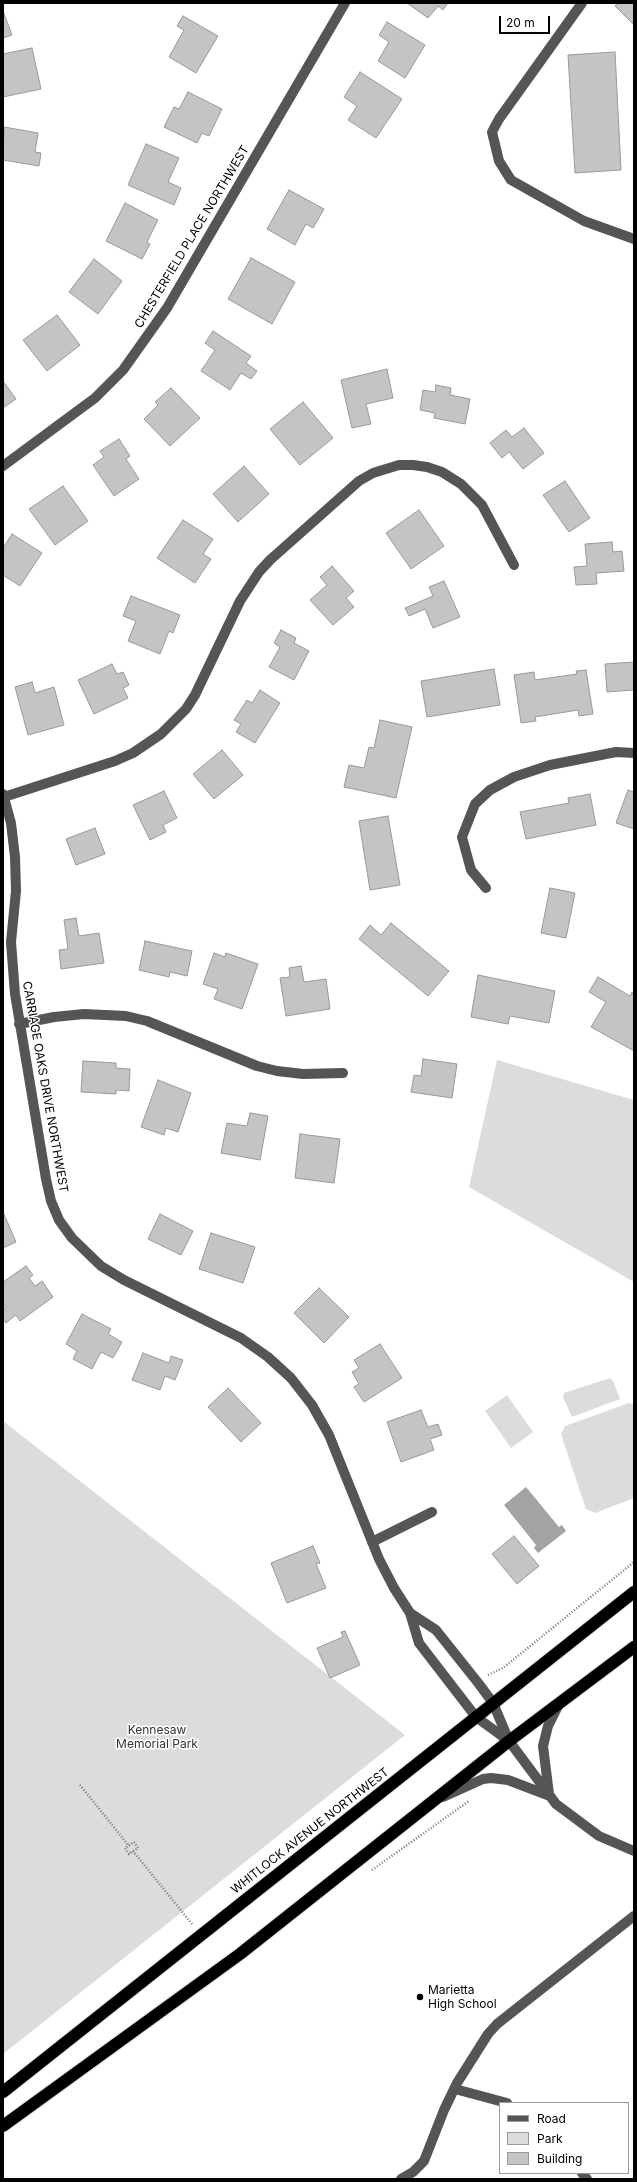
<!DOCTYPE html>
<html>
<head>
<meta charset="utf-8">
<style>
	body { margin:0 }
	#map { position:relative; width:637px; height:2182px; overflow:hidden; background:#fff; font-family:Inter,sans-serif }
	canvas { display:block }
	.frame { position:absolute; inset:0; border:4px solid #000; pointer-events:none }
	.legend { position:absolute; left:499px; top:2102px; width:130px; height:72px; box-sizing:border-box; background:#fff; border:1px solid #999; margin:0; padding:5px 7px; list-style:none; font-size:12px; color:#000 }
	.legend li { display:flex; align-items:center; gap:8px; height:20px }
	.legend b { width:20px; border:1px solid #999 }
	.scale { position:absolute; left:499px; top:16px; width:51px; height:18px; box-sizing:border-box; border:2px solid #000; border-top:0; padding-left:5px; font-size:12px; line-height:14px; white-space:nowrap; color:#000; -webkit-text-stroke:3px #fff; paint-order:stroke }
</style>
</head>
<body>
<div id="map">
<canvas width="637" height="2182"></canvas>
<div class="frame"></div>
<ul class="legend">
<li><b style="height:5px;background:#555"></b>Road</li>
<li><b style="height:11px;background:#dcdcdc"></b>Park</li>
<li><b style="height:11px;background:#c4c4c4"></b>Building</li>
</ul>
<div class="scale">20 m</div>
</div>
<script>
const context = document.querySelector('canvas').getContext('2d');
context.lineJoin = 'round';
function paint(path, color) {
  context.fillStyle = color;
  context.fill(path, 'evenodd');
}
function shape(rows) {
  const path = new Path2D();
  for (const r of rows) {
    path.moveTo(r[0], r[1]);
    for (let i = 2; i < r.length; i += 2) path.lineTo(r[i], r[i + 1]);
  }
  return path;
}
function strokePath(path, color, width, dash) {
  context.strokeStyle = color;
  context.lineWidth = width;
  context.lineCap = dash ? 'butt' : 'round';
  context.setLineDash(dash || []);
  context.stroke(path);
}
function drawText(font, color, halo, rows, align = 'center') {
  context.font = font + ' Inter,sans-serif';
  context.lineWidth = 3;
  context.setLineDash([]);
  context.textBaseline = 'middle';
  context.strokeStyle = halo;
  context.fillStyle = color;
  for (const [text, x, y, turn = 0] of rows) {
    context.save();
    context.translate(x, y);
    context.rotate((+turn || 0) * Math.PI / 180);
    context.textAlign = isNaN(turn) ? turn : align;
    if (halo) context.strokeText(text, 0, 0);
    context.fillText(text, 0, 0);
    context.restore();
  }
}
paint(shape([
	[497,1060,634,1100,634,1282,469,1187],
	[610,1378,613,1381,620,1399,572,1417,563,1397,564,1393],
	[507,1395,533,1432,511,1448,485,1411],
	[629,1403,634,1405,634,1498,595,1513,586,1509,561,1434,565,1426],
	[3,1421,405,1735,3,2054]
]), '#dcdcdc');
paint(shape([
	[526,1487,559,1527,562,1525,566,1531,538,1553,534,1548,536,1545,504,1505]
]), '#a3a3a3');
const building = shape([
	[407,3,448,3,443,10,438,6,428,18,407,3],
	[618,3,634,3,634,25,615,6,618,3],
	[3,11,12,35,3,38,3,11],
	[183,16,218,36,196,73,169,57,184,30,177,26,183,16],
	[387,22,425,45,405,78,378,61,389,42,379,35,387,22],
	[32,48,41,89,3,97,3,54,32,48],
	[615,52,621,170,575,173,568,55,615,52],
	[360,72,402,99,376,138,348,120,357,106,344,97,360,72],
	[188,92,222,109,209,136,202,133,197,143,164,127,174,107,179,109,188,92],
	[4,127,38,133,35,152,41,153,39,166,3,160,4,127],
	[146,144,179,158,168,182,181,188,174,205,128,185,146,144],
	[289,190,324,209,313,228,306,224,295,245,267,229,289,190],
	[125,203,158,220,147,242,150,244,142,259,106,241,125,203],
	[251,258,295,282,272,324,228,299,251,258],
	[94,259,122,281,98,314,69,292,94,259],
	[57,315,80,345,47,371,23,340,57,315],
	[213,331,251,356,246,363,257,371,251,379,241,373,230,390,201,371,215,350,205,343,213,331],
	[387,369,393,398,366,404,371,424,352,428,341,380,387,369],
	[3,381,16,399,3,408,3,381],
	[436,385,451,388,450,395,470,399,465,424,434,418,435,413,420,410,423,390,435,392,436,385],
	[171,388,200,418,170,446,144,419,158,405,155,402,171,388],
	[303,402,333,438,300,465,270,429,303,402],
	[524,428,544,453,523,469,509,452,502,458,490,443,506,430,512,437,524,428],
	[119,439,130,456,126,459,139,479,114,496,93,465,104,457,100,451,119,439],
	[244,466,269,494,238,522,213,494,244,466],
	[565,481,590,518,569,532,543,495,565,481],
	[63,486,88,521,55,545,29,509,63,486],
	[419,510,444,546,411,569,386,533,419,510],
	[183,520,213,539,203,554,211,559,195,583,157,558,183,520],
	[12,534,42,553,20,586,3,575,3,548,12,534],
	[612,542,613,552,622,551,624,571,596,573,597,584,576,585,574,567,587,566,585,544,612,542],
	[332,566,354,591,346,598,354,607,333,625,310,600,327,585,320,577,332,566],
	[444,581,460,617,433,628,425,609,409,616,405,608,433,596,429,587,444,581],
	[131,596,180,615,173,633,169,631,160,654,128,641,136,621,123,616,131,596],
	[281,630,296,638,294,643,309,651,294,680,269,667,280,647,274,643,281,630],
	[634,662,634,690,607,692,605,664,634,662],
	[112,664,117,674,123,672,129,685,123,688,128,698,94,714,78,680,112,664],
	[494,669,500,705,427,717,421,681,494,669],
	[586,670,593,714,579,716,578,710,535,717,536,721,521,723,514,675,534,672,535,680,577,674,576,671,586,670],
	[32,682,35,693,54,687,64,725,28,735,15,687,32,682],
	[260,690,280,703,255,743,236,732,241,724,234,720,247,700,252,703,260,690],
	[380,720,412,727,396,798,344,787,349,765,364,768,369,747,374,748,380,720],
	[222,750,243,775,214,799,193,774,222,750],
	[628,790,634,792,634,829,616,823,628,790],
	[164,791,177,818,163,825,166,832,150,840,133,805,164,791],
	[590,794,596,825,526,839,520,812,569,803,568,798,590,794],
	[388,816,400,885,370,890,359,821,388,816],
	[95,828,105,854,76,865,66,839,95,828],
	[550,888,575,893,566,938,541,933,550,888],
	[76,918,79,936,99,933,104,963,61,969,59,950,68,949,64,920,76,918],
	[391,923,449,971,428,996,359,939,370,925,381,935,391,923],
	[145,941,192,951,187,976,170,972,169,977,139,970,145,941],
	[214,953,225,957,226,953,258,964,242,1009,214,999,218,989,203,984,214,953],
	[301,966,304,982,326,979,330,1009,286,1016,280,978,290,977,289,968,301,966],
	[478,975,555,991,549,1023,510,1016,508,1024,471,1017,478,975],
	[598,977,630,996,632,992,634,994,634,1051,591,1027,606,1002,589,992,598,977],
	[423,1059,457,1064,452,1098,411,1092,414,1075,421,1076,423,1059],
	[83,1061,116,1063,116,1068,130,1069,129,1091,116,1090,116,1094,81,1092,83,1061],
	[158,1080,191,1093,178,1132,166,1128,164,1135,141,1127,158,1080],
	[250,1113,268,1116,260,1160,221,1153,227,1123,247,1126,250,1113],
	[300,1134,340,1139,334,1183,295,1178,300,1134],
	[3,1212,16,1242,3,1248,3,1212],
	[160,1214,193,1231,181,1255,148,1239,160,1214],
	[211,1233,255,1247,243,1283,199,1269,211,1233],
	[26,1266,33,1275,29,1278,35,1286,42,1281,53,1297,20,1321,16,1315,6,1323,3,1319,3,1309,6,1307,3,1303,3,1282,26,1266],
	[319,1288,349,1317,324,1343,294,1313,319,1288],
	[82,1314,111,1329,108,1334,122,1342,113,1358,101,1352,92,1369,73,1359,77,1351,66,1344,82,1314],
	[380,1344,402,1378,364,1402,354,1387,359,1384,352,1372,359,1368,354,1360,380,1344],
	[143,1353,169,1363,171,1356,183,1360,175,1380,165,1376,160,1390,132,1380,143,1353],
	[228,1388,261,1423,241,1442,208,1407,228,1388],
	[421,1410,428,1427,438,1424,442,1435,430,1439,434,1450,401,1462,387,1422,421,1410],
	[514,1536,539,1566,517,1584,492,1554,514,1536],
	[313,1546,320,1563,316,1564,326,1588,287,1603,271,1563,313,1546],
	[345,1631,360,1665,330,1678,317,1648,343,1637,341,1632,345,1631]
]);
paint(building, '#c4c4c4');
strokePath(building, '#999', 1);
const highway = shape([
	[3,2092,634,1592],
	[3,2126,240,1954,509,1741,634,1647]
]);
strokePath(highway, '#dbdbdb', 14);
strokePath(shape([
	[488,1675,503,1668,634,1562],
	[80,1785,129,1846],
	[134,1842,138,1848,129,1854,125,1848,134,1842],
	[133,1851,192,1924],
	[372,1870,469,1801]
]), '#777', 2.5, [1, 2]);
strokePath(shape([
	[582,3,499,119,492,132,499,161,511,180,584,221,634,239],
	[3,466,95,398,123,370,167,308,345,3],
	[3,794,11,823,15,857,16,891,11,942,15,994,46,1179,51,1201,59,1220,72,1238,101,1266,124,1280,241,1338,268,1357,291,1378,312,1405,329,1435,379,1559,394,1588,410,1613,419,1643,476,1717,509,1741],
	[4,797,115,761,133,753,161,734,186,709,195,695,240,601,259,572,270,560,359,481,373,473,399,465,413,465,427,467,442,472,461,484,482,505,514,565],
	[486,888,471,870,462,837,475,804,490,790,514,777,550,765,616,752,634,753],
	[19,1024,54,1017,84,1014,126,1016,147,1021,257,1066,277,1071,303,1074,343,1073],
	[372,1542,432,1512],
	[410,1613,436,1630,479,1684,493,1703,509,1741,556,1804,599,1836,634,1851],
	[549,1794,543,1746,548,1726,559,1704],
	[443,1797,483,1779,491,1778,508,1780,550,1796],
	[455,2089,507,2103],
	[582,2173,587,2179],
	[401,2179,413,2172,424,2161,444,2110,457,2083,488,2034,497,2024,634,1916]
]), '#555', 10);
strokePath(highway, '#000', 12);
for (const [x, y, r, color] of [
	[420,1997,4,"#000"]
]) {
  const dot = new Path2D();
  dot.arc(x, y, r, 0, 2 * Math.PI);
  context.fillStyle = color;
  context.fill(dot);
  strokePath(dot, '#fff', 1.5);
}
drawText('12px', '#000', '#fff', [
	["CHESTERFIELD PLACE NORTHWEST",192,237,-59],
	["CARRIAGE OAKS DRIVE NORTHWEST",45,1087,80],
	["WHITLOCK AVENUE NORTHWEST",310,1831,-38]
]);
drawText('12px', '#333', '#fff', [
	["Kennesaw",157,1730],
	["Memorial Park",157,1744]
]);
drawText('12px', '#000', '#fff', [
	["Marietta",428,1990],
	["High School",428,2004]
], 'left');
</script>
</body>
</html>
